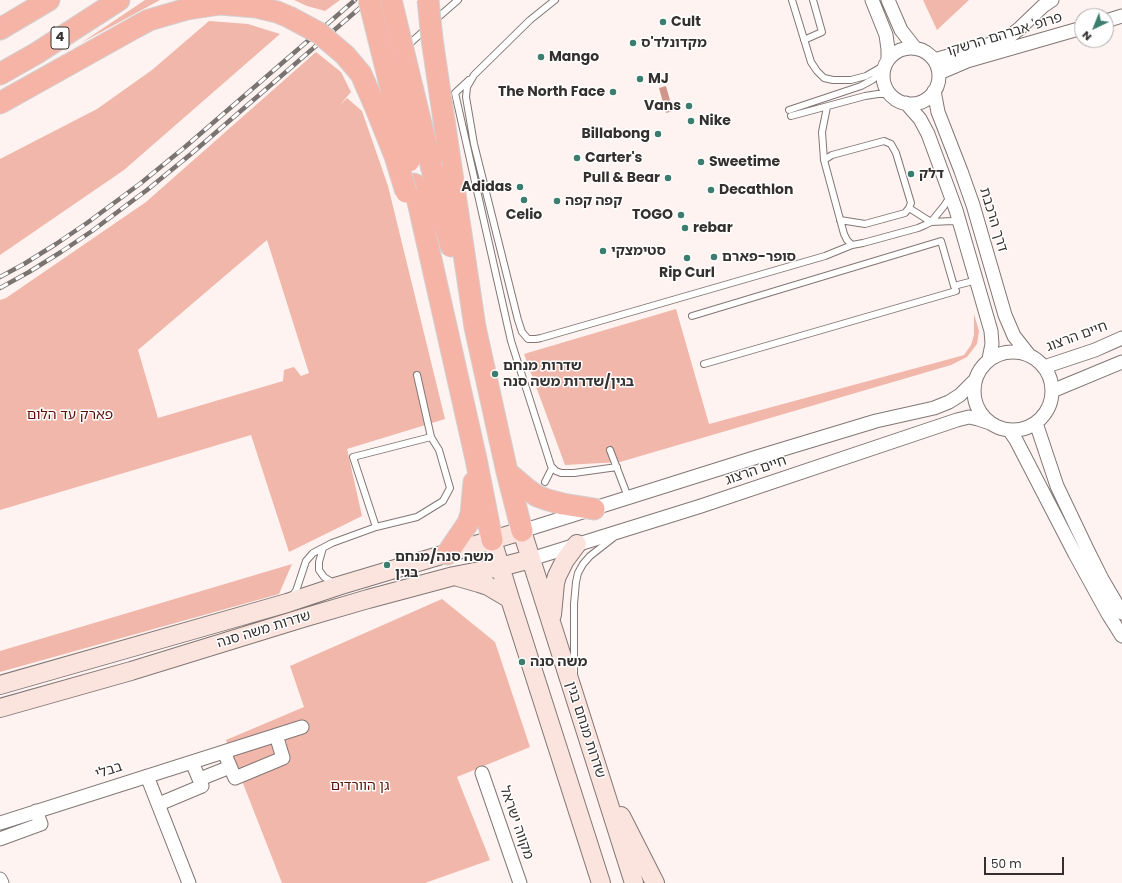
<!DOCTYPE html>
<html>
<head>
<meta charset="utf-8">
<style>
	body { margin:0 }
	#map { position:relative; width:1122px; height:883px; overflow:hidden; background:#fef3f0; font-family:Poppins,sans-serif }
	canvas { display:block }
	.north { position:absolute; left:1074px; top:8px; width:40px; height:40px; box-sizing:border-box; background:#fff; border:1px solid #aeacac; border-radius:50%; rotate:223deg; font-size:11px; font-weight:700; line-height:16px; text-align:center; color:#34302f }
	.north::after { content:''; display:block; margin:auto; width:14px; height:18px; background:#3b7d6e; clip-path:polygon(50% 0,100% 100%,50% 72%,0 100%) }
	.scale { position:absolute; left:984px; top:857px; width:80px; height:18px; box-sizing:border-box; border:2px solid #34302f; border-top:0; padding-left:5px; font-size:12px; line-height:14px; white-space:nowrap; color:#34302f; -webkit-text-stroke:3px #fff; paint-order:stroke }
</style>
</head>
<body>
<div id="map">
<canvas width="1122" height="883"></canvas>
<div class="north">N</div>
<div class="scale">50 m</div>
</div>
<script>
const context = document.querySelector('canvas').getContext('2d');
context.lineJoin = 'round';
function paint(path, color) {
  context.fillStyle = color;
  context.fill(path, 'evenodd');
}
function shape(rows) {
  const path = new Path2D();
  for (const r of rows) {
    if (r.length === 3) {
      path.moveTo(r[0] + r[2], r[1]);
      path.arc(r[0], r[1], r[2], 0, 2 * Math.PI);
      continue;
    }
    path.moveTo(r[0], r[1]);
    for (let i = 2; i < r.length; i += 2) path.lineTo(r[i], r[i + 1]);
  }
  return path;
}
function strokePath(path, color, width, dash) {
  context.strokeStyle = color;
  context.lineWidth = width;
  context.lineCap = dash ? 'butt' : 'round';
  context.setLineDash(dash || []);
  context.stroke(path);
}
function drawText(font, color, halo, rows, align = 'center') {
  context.font = font + ' Poppins,"Noto Sans Hebrew",sans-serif';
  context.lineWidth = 3;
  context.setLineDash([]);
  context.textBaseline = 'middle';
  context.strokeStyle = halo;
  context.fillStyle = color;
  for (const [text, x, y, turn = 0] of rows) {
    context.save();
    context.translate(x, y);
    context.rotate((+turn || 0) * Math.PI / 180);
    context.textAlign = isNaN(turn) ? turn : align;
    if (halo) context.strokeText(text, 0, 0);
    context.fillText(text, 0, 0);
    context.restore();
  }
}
paint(shape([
	[145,0,160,0,81,43],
	[294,0,340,0,325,11,307,6],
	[923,0,969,0,937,30],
	[209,21,248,24,280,34,124,170,0,255,0,159,97,109,152,70],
	[316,52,341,72,351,92,339,106,347,98,362,111,388,186,445,419,347,449,362,516,289,552,251,435,0,510,0,300,6,298,146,202],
	[267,240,309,373,301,376,294,367,284,370,283,381,158,418,138,350],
	[676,309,709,424,957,357,964,355,971,345,974,335,974,314,979,331,977,344,967,357,951,365,620,462,565,465,524,354],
	[292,564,279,594,0,672,0,651],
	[442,599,495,642,530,747,457,777,490,860,425,883,282,883,226,740,304,707,290,666]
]), '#f1b7ab');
paint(shape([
	[666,86,673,111,666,113,659,88]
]), '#d1968a');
const service = shape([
	[555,0,530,20,474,75,467,87,466,97,474,144,518,320,522,332,528,339,536,339,541,338,825,256,852,245],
	[792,0,811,62,817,71,824,78,833,80,851,80,866,76,885,65],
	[435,20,458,0],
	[804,40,822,32,813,0],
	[407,46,427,28],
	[469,80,455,93,511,341,551,466,556,471,561,473,574,473,617,467],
	[827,107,822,132,824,160,844,234,847,240,852,245,863,243,918,228,925,225,931,222,944,206,950,197],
	[789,110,861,86,872,80,884,71],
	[791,116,865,96,878,94,890,94],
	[824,160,832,155,884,141,891,144,896,153,911,203,909,208,905,213,865,224,840,220],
	[909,208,931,222,953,221,960,223],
	[692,316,941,241,954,286],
	[704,364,956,291,954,286,977,280],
	[417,375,431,437],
	[610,450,628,497],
	[545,482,552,468],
	[323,548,319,562,319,570,324,577,335,584],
	[291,597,296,591,306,561,313,553,332,543,376,527,417,517,443,501,450,488,439,450,431,437,353,457,376,527],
	[574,673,574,604,576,582,578,573,583,564,590,556,613,538]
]);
const minor = shape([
	[872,0,886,35,888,49,888,60],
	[888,0,901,30,915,48],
	[1106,21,1122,16],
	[911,76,28],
	[934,60,998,42,1010,36,1019,29,1043,6,1052,0],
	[939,73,967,61,1082,28],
	[934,91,938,112,961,171,973,205,1005,315,1014,336,1029,355],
	[906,103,920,119,928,134,956,210,991,331,992,344,989,359],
	[1013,391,39],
	[1044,367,1095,350,1122,338],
	[1052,391,1122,362],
	[1036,423,1057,486,1087,549,1102,579,1122,613],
	[1009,430,1016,440,1075,554,1108,614,1122,636],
	[522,531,757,457,876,421,934,408,949,402,960,395,974,381],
	[531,559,701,506,957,420,969,417,978,419,990,423],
	[224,752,235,778,283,758,276,735],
	[482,773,520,883],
	[147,776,189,883],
	[200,779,230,767],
	[159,804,202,786,192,762],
	[0,823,302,727],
	[0,839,41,824,36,811],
	[0,879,2,883]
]);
const secondary = shape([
	[492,540,510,599,601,883],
	[458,577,479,583,488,586,510,599],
	[552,615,555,583,557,576,565,560,577,544],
	[0,685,287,603,338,586,522,531,634,883],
	[0,708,131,671,303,618,368,599,454,576,500,567,531,559],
	[621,816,655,883]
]);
const trunk = shape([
	[0,29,49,0],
	[0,74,37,53,119,0],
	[0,103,136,27],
	[449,154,475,327,507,472,522,531],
	[432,169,444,222,451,246],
	[414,184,476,459,492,540],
	[507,472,527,489,537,496,548,500,563,504,594,509],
	[447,554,468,523,471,514,474,482]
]);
strokePath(service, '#817775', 8);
strokePath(minor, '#817775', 15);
strokePath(secondary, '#817775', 20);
strokePath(trunk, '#d2d1d1', 23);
strokePath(service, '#fff', 6);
strokePath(minor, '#fff', 13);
strokePath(secondary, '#fbe3de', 18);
strokePath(trunk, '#f6b4a7', 21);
const rail = shape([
	[0,277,24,264,56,244,87,223,141,183,185,147,355,0],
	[0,288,29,272,61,252,92,231,147,190,191,154,369,0]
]);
strokePath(rail, '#797371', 4.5);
strokePath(rail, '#fff', 3, [9]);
const trunkBridge = shape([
	[369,0,409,161],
	[391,0,432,169],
	[428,0,432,39,449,154],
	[136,27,149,20,187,9,220,4,256,7,277,12,289,17,319,33,345,55,361,74,375,106,395,156,406,192]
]);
strokePath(trunkBridge, '#d2d1d1', 23, []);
strokePath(trunkBridge, '#f6b4a7', 21);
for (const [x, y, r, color] of [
	[663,22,4,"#3b7d6e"],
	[633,43,4,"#3b7d6e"],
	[541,57,4,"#3b7d6e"],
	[640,79,4,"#3b7d6e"],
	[613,92,4,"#3b7d6e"],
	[689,106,4,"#3b7d6e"],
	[691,121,4,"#3b7d6e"],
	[658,134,4,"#3b7d6e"],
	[577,158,4,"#3b7d6e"],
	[701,162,4,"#3b7d6e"],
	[911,174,4,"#3b7d6e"],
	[668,178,4,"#3b7d6e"],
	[520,187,4,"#3b7d6e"],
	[711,190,4,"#3b7d6e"],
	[524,200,4,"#3b7d6e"],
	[557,201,4,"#3b7d6e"],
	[681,215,4,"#3b7d6e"],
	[685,228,4,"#3b7d6e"],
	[603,251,4,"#3b7d6e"],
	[714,257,4,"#3b7d6e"],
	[687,258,4,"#3b7d6e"],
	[495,374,4,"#3b7d6e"],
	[387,565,4,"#3b7d6e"],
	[522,662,4,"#3b7d6e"]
]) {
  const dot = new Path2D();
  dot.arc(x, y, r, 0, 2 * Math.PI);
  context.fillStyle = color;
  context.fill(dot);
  strokePath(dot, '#fff', 1.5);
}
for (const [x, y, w] of [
	[60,38,18]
]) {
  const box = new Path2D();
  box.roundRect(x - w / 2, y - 11, w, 22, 3);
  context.fillStyle = '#fff';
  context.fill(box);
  strokePath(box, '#34302f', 1);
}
drawText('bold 13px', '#34302f', null, [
	["4",60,38]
]);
drawText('bold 14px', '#34302f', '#fff', [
	["Cult",671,22],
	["מקדונלד'ס",641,43],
	["Mango",549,57],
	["MJ",648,79],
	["The North Face",605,92,"right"],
	["Vans",681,106,"right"],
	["Nike",699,121],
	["Billabong",650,134,"right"],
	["Carter's",585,158],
	["Sweetime",709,162],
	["דלק",919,174],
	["Pull & Bear",660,178,"right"],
	["Adidas",512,187,"right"],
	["Decathlon",719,190],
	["קפה קפה",565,201],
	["Celio",524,215,"center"],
	["TOGO",673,215,"right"],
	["rebar",693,228],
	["סטימצקי",611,251],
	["סופר-פארם",722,257],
	["Rip Curl",687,273,"center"],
	["שדרות מנחם",503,366],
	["בגין/שדרות משה סנה",503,382],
	["משה סנה/מנחם",395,557],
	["בגין",395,573],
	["משה סנה",530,662]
], 'left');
drawText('14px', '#34302f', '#fff', [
	["פרופ' אברהם הרשקו",1005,35,-17],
	["דרך הרכבת",993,220,73],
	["חיים הרצוג",1077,337,-20],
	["חיים הרצוג",756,471,-19],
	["שדרות משה סנה",264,630,-17],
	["שדרות מנחם בגין",585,730,72],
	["בבלי",109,771,-18],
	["מקווה ישראל",516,823,71]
]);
drawText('14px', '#581106', '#fff', [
	["פארק עד הלום",70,415],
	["גן הוורדים",360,786]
]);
</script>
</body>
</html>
